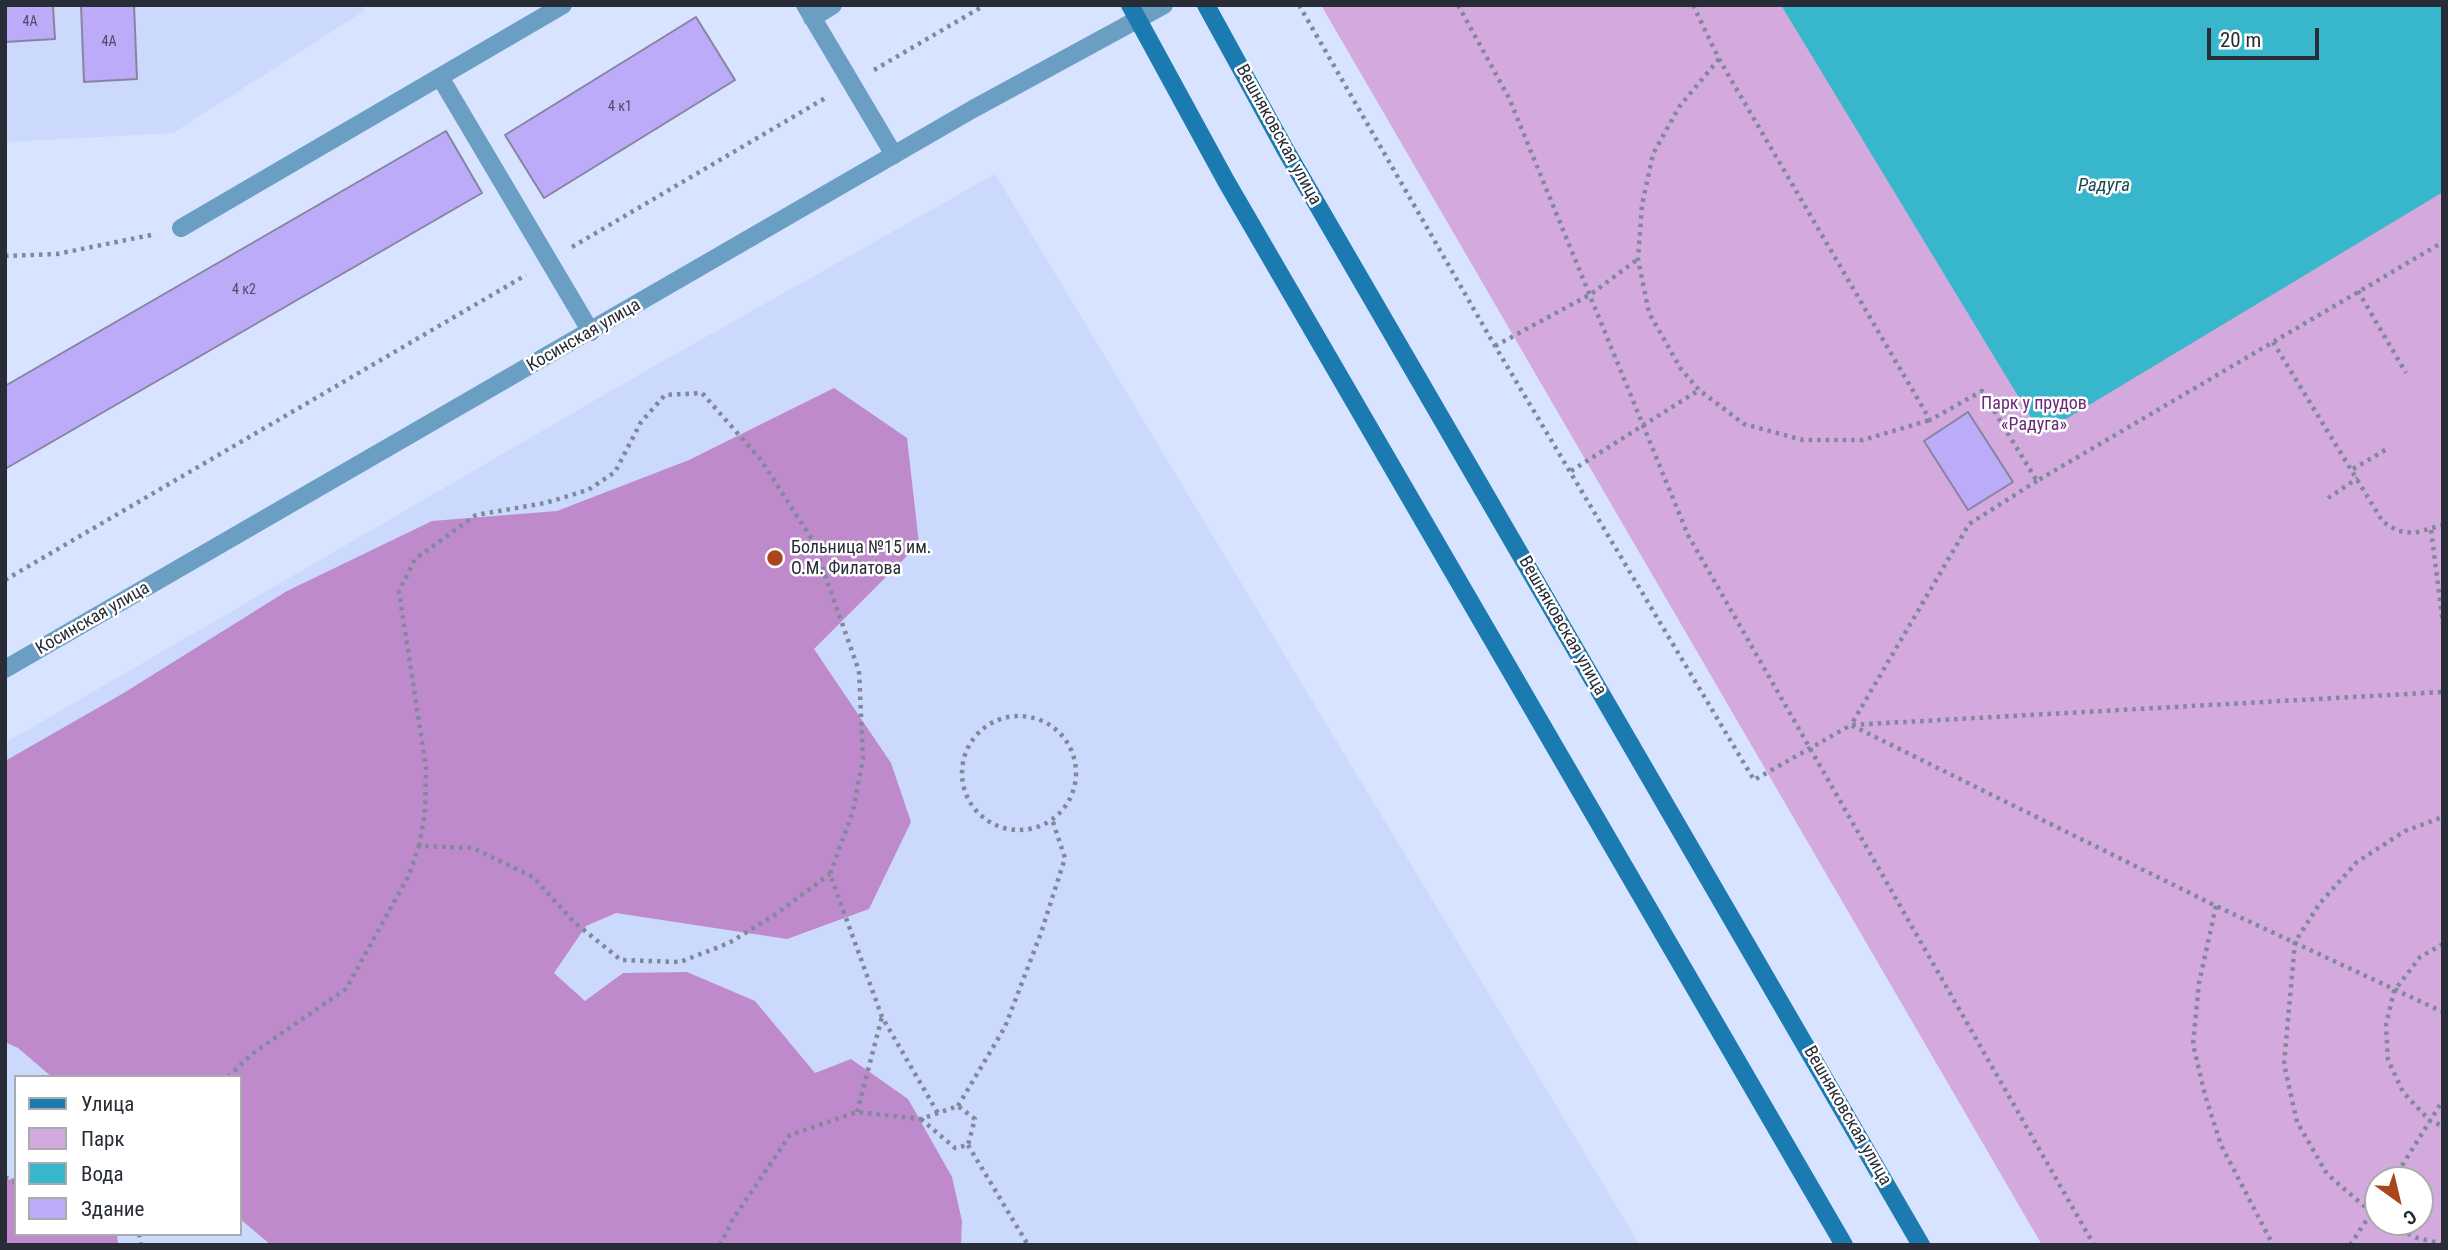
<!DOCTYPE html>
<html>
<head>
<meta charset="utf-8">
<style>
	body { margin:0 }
	#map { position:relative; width:2448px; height:1250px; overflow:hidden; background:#d7e3ff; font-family:"Roboto Condensed",sans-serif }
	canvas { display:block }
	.frame { position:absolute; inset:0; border:7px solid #272c36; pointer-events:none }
	.legend { position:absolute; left:14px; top:1075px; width:228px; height:161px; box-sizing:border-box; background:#fff; border:2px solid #a9abaf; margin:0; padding:9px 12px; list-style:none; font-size:21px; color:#272c36 }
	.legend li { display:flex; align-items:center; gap:14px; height:35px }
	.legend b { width:35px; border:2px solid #a9abaf }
	.north { position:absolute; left:2364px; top:1166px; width:70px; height:70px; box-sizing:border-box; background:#fff; border:2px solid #a9abaf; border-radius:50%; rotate:146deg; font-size:19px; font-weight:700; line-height:28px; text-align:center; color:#272c36 }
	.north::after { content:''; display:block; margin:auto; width:24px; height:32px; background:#ab451d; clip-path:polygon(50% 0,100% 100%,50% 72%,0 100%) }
	.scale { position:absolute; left:2207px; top:28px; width:112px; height:32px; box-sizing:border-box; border:4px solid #272c36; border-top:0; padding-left:9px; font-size:21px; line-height:24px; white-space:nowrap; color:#272c36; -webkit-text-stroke:5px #fff; paint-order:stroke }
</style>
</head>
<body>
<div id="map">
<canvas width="2448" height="1250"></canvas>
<div class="frame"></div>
<ul class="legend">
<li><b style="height:9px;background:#1b7aaf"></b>Улица</li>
<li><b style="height:19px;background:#d3a9de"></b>Парк</li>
<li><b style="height:19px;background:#38b6cc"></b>Вода</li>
<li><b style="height:19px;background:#bbabf9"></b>Здание</li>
</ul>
<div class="north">С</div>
<div class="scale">20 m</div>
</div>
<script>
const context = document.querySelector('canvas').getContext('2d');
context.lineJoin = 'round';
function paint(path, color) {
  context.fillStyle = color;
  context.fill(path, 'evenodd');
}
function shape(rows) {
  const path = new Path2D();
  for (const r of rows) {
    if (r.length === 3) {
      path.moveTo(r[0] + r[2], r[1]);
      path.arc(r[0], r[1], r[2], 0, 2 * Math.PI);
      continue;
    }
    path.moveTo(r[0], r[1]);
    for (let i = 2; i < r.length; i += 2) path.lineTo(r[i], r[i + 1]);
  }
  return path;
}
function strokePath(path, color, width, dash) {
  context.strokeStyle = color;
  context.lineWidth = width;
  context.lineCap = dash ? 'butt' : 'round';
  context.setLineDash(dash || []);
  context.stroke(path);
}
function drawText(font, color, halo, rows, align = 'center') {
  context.font = font + ' "Roboto Condensed",sans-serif';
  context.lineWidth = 5;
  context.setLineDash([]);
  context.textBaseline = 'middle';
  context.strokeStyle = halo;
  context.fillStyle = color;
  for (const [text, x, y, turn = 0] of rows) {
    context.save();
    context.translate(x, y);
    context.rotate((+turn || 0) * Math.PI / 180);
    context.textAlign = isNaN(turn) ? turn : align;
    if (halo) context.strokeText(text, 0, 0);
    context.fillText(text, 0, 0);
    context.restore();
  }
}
paint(shape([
	[5,5,364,5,364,11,173,133,5,142],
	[995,174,1640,1245,5,1245,5,743,642,373],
	[16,1077,240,1077,240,1234,16,1234]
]), '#cad9fc');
paint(shape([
	[1321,5,2443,5,2443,1245,2042,1245],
	[2378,1180,2420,1180,2420,1222,2378,1222]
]), '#d3a9de');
paint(shape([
	[834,388,907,438,919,544,814,649,891,763,911,822,869,909,787,939,616,913,586,926,554,973,585,1001,623,973,687,972,755,1001,815,1073,851,1059,908,1099,952,1177,962,1221,961,1245,271,1245,240,1219,240,1077,52,1077,18,1048,5,1042,5,761,122,694,287,591,432,521,557,511,689,460],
	[16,1177,16,1234,117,1234,118,1245,5,1245,5,1181]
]), '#bf8acc');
paint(shape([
	[1781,5,2443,5,2443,192,2041,434]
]), '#38b6cc');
const building = shape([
	[5,5,63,5,53,6,55,39,5,42,5,5],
	[81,5,134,5,137,79,84,82,81,5],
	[696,17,735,80,544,198,505,135,696,17],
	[446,131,482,193,5,469,5,386,446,131],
	[1968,412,2013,482,1968,510,1924,441,1968,412]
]);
paint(building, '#bbabf9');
strokePath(building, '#88849f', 2);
strokePath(shape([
	[1299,5,1495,346,1754,780,1851,725,2443,692],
	[1458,5,1509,98,1688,535,2094,1245],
	[1693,5,1719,59,1930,420,1982,391,2037,481,2443,242],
	[1719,59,1679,107,1653,154,1642,205,1638,259,1649,313,1681,369,1699,390,1744,424,1803,440,1863,440,1930,420],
	[874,70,985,5],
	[572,247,827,97],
	[5,256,57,254,156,234],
	[2358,291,2406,373],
	[2273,342,2383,522,2398,531,2414,533,2443,525],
	[1495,346,1591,294,1638,259],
	[2353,469,2387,449],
	[1571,471,1699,390],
	[2037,481,1969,524,1851,725,2216,906,2443,1012],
	[2328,498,2358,478],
	[2431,530,2443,624],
	[5,580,526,275],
	[1019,773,57],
	[419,846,425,813,426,768,399,591,415,559,476,515,545,503,588,490,615,472,641,422,665,395,702,393,761,460,813,541,859,671,863,758,853,811,830,874,882,1017,939,1115],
	[2216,906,2199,983,2193,1044,2205,1095,2221,1145,2273,1245],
	[2443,944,2420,957,2394,991,2386,1025,2388,1060,2403,1092,2430,1121,2443,1126],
	[228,1077,253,1053,346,989,409,875,419,846,473,848,533,877,574,922,621,960,680,962,729,943,776,914,830,874],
	[958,1106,1005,1027,1041,933,1065,858,1052,819],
	[857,1112,882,1017],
	[968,1145,1028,1245],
	[5,1177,16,1183],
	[2393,1180,2443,1100],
	[2378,1218,2327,1174,2297,1122,2284,1064,2295,942,2320,903,2357,862,2405,831,2443,817],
	[2385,1222,2417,1238,2443,1244],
	[139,1234,141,1245],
	[720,1245,733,1219,790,1135,857,1112,921,1119,958,1106,975,1119,968,1145,955,1148,921,1119],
	[2350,1245,2378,1203]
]), '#80899c', 4.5, [3.5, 5]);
strokePath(shape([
	[805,5,894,155],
	[812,18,833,5],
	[440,77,591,332],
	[181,228,563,5]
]), '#6a9ec2', 18);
strokePath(shape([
	[5,669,973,109,1164,5]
]), '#6a9ec2', 18);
strokePath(shape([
	[1130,5,1226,181,1844,1245],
	[1206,5,1285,149,1921,1245]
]), '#1b7aaf', 18);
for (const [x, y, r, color] of [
	[775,558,9,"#ab451d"]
]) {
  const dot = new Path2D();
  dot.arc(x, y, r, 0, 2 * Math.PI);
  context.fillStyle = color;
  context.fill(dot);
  strokePath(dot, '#fff', 2.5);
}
drawText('14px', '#4c4c67', null, [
	["4А",30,22],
	["4А",109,42],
	["4 к1",620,107],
	["4 к2",244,290]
]);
drawText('18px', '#272c36', '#fff', [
	["Вешняковская улица",1278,135,61],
	["Косинская улица",584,336,-30],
	["Косинская улица",93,619,-30],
	["Вешняковская улица",1562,626,60],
	["Вешняковская улица",1847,1116,60]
]);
drawText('18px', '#692978', '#fff', [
	["Парк у прудов",2034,404],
	["«Радуга»",2034,425]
]);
drawText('18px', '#272c36', '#fff', [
	["Больница №15 им.",791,548],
	["О.М. Филатова",791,569]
], 'left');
drawText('italic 19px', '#174b55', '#fff', [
	["Радуга",2104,186]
]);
</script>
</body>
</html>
